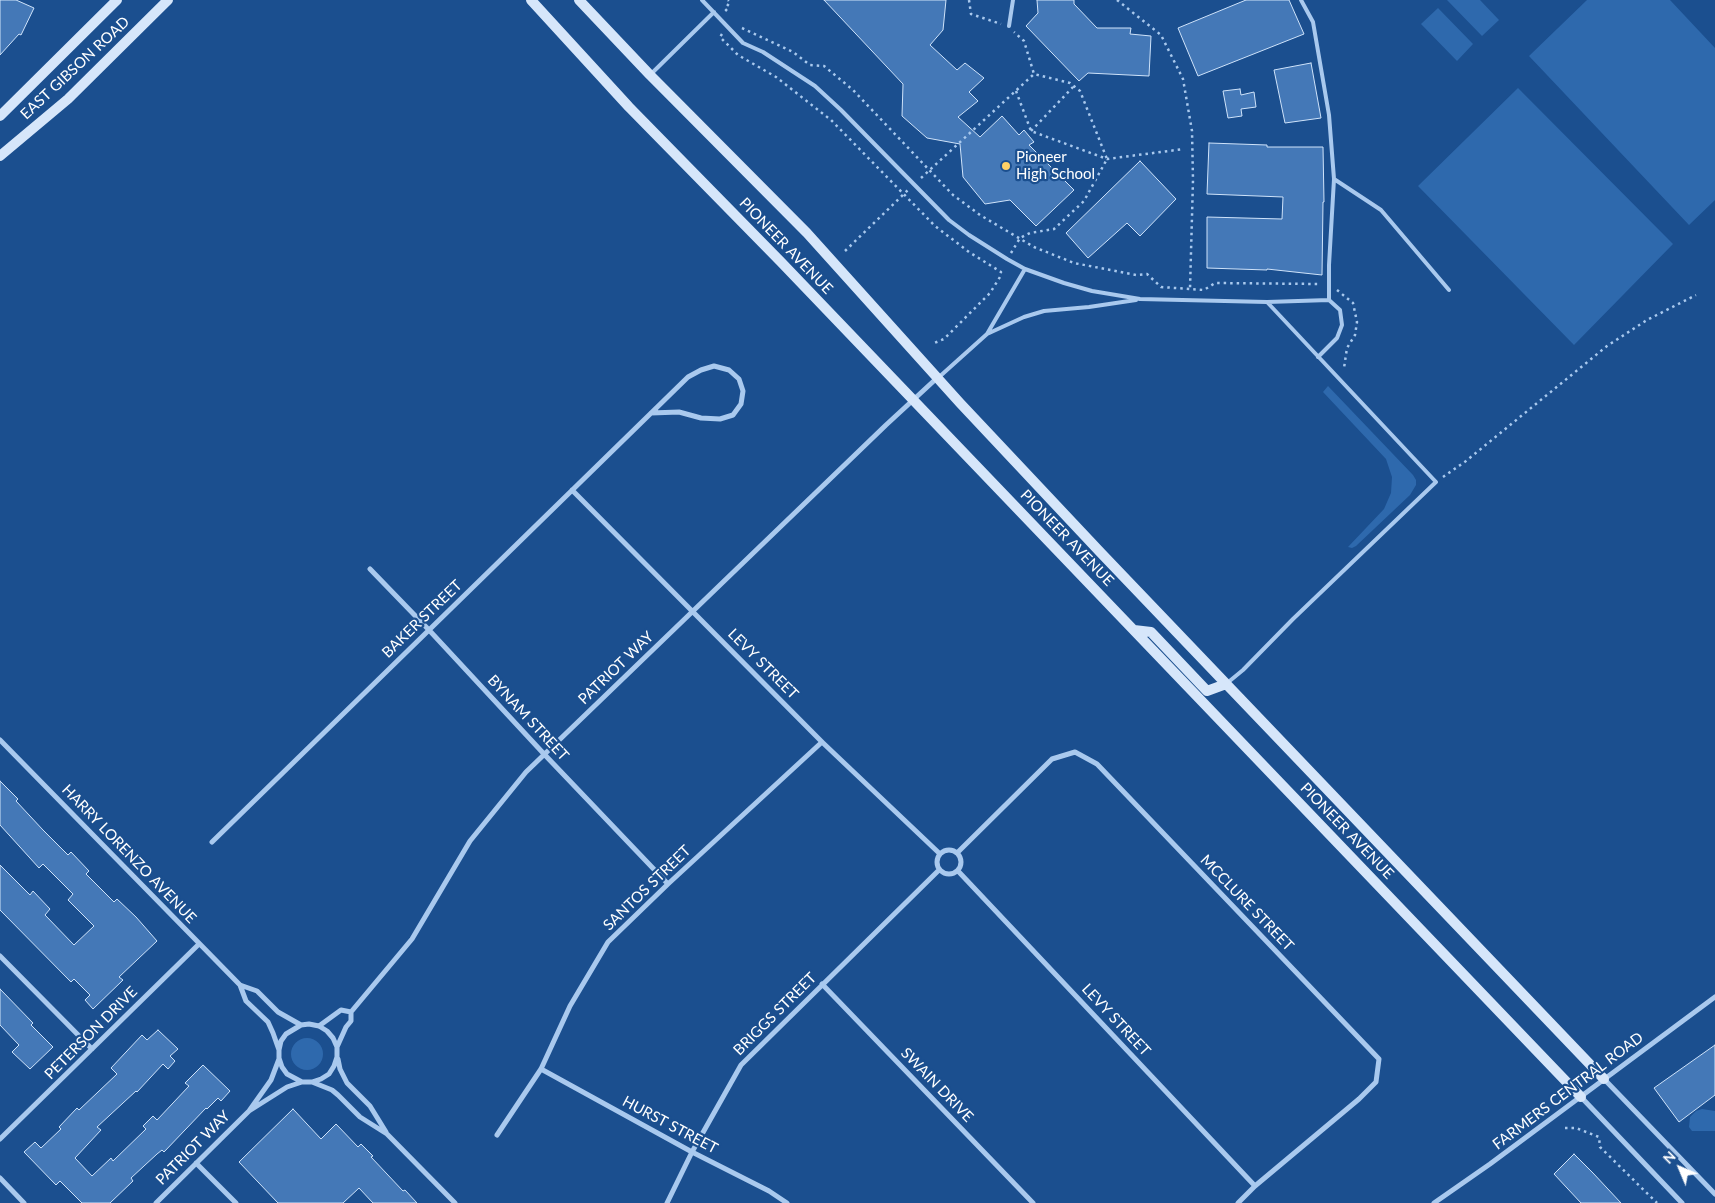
<!DOCTYPE html>
<html>
<head>
<meta charset="utf-8">
<style>
	body { margin:0 }
	#map { position:relative; width:1715px; height:1203px; overflow:hidden; background:#1b4f8f; font-family:Lato,sans-serif }
	canvas { display:block }
	.north { position:absolute; left:1655px; top:1143px; width:50px; height:50px; -webkit-text-stroke:4px #1b4f8f; paint-order:stroke; rotate:315deg; font-size:14px; font-weight:700; line-height:20px; text-align:center; color:#fff }
	.north::after { content:''; display:block; margin:auto; width:18px; height:22px; background:#fff; clip-path:polygon(50% 0,100% 100%,50% 72%,0 100%) }
</style>
</head>
<body>
<div id="map">
<canvas width="1715" height="1203"></canvas>
<div class="north">N</div>
</div>
<script>
const context = document.querySelector('canvas').getContext('2d');
context.lineJoin = 'round';
function paint(path, color) {
  context.fillStyle = color;
  context.fill(path, 'evenodd');
}
function shape(rows) {
  const path = new Path2D();
  for (const r of rows) {
    if (r.length === 3) {
      path.moveTo(r[0] + r[2], r[1]);
      path.arc(r[0], r[1], r[2], 0, 2 * Math.PI);
      continue;
    }
    path.moveTo(r[0], r[1]);
    for (let i = 2; i < r.length; i += 2) path.lineTo(r[i], r[i + 1]);
  }
  return path;
}
function strokePath(path, color, width, dash) {
  context.strokeStyle = color;
  context.lineWidth = width;
  context.lineCap = dash ? 'butt' : 'round';
  context.setLineDash(dash || []);
  context.stroke(path);
}
function drawText(font, color, halo, rows, align = 'center') {
  context.font = font + ' Lato,sans-serif';
  context.lineWidth = 4.5;
  context.setLineDash([]);
  context.textBaseline = 'middle';
  context.strokeStyle = halo;
  context.fillStyle = color;
  for (const [text, x, y, turn = 0] of rows) {
    context.save();
    context.translate(x, y);
    context.rotate((+turn || 0) * Math.PI / 180);
    context.textAlign = isNaN(turn) ? turn : align;
    if (halo) context.strokeText(text, 0, 0);
    context.fillText(text, 0, 0);
    context.restore();
  }
}
paint(shape([
	[1447,0,1480,0,1499,20,1482,36],
	[1587,0,1670,0,1715,48,1715,200,1689,225,1529,56],
	[1438,8,1473,44,1457,61,1421,24],
	[1518,88,1673,244,1574,345,1418,186],
	[1328,386,1413,475,1416,480,1416,485,1410,495,1356,546,1352,548,1348,547,1384,509,1391,493,1392,477,1386,459,1323,392],
	[307,1054,16],
	[1702,1109,1715,1111,1715,1131,1692,1131,1689,1127,1690,1117,1696,1111]
]), '#2e69ad');
const building = shape([
	[0,0,16,0,34,8,21,35,19,34,0,55,0,0],
	[824,0,946,0,943,30,930,45,957,70,965,63,984,78,969,92,978,101,958,117,980,137,1002,116,1019,135,1024,130,1034,142,1029,145,1074,190,1036,226,1010,200,985,204,963,177,960,144,927,138,902,116,903,84,824,0],
	[1037,0,1074,0,1074,4,1097,28,1131,28,1130,34,1151,36,1149,76,1088,73,1079,81,1026,26,1038,13,1037,0],
	[1246,0,1289,0,1304,34,1198,76,1178,28,1246,0],
	[1311,63,1321,118,1285,123,1274,70,1311,63],
	[1240,89,1241,95,1254,92,1256,107,1241,109,1242,116,1228,118,1223,91,1240,89],
	[1209,143,1267,145,1267,147,1323,147,1324,202,1323,202,1322,275,1267,269,1267,270,1207,268,1207,217,1282,219,1283,197,1207,194,1209,143],
	[1140,161,1176,199,1140,236,1127,223,1088,258,1066,233,1140,161],
	[0,781,18,799,16,801,43,830,68,855,71,852,89,871,86,874,114,902,117,899,136,917,157,941,119,977,123,980,93,1009,85,1000,90,995,74,979,71,982,0,910,0,865,30,895,33,891,50,909,45,915,74,945,94,926,68,900,73,894,43,864,39,868,0,825,0,781],
	[0,989,33,1023,31,1025,53,1047,30,1069,12,1052,19,1045,0,1025,0,989],
	[158,1030,178,1049,170,1056,175,1061,168,1069,163,1064,137,1092,136,1091,97,1127,101,1130,75,1158,92,1176,111,1158,113,1161,146,1129,143,1126,153,1116,157,1120,189,1086,185,1083,203,1065,230,1091,221,1101,218,1098,207,1109,206,1108,164,1152,162,1150,157,1154,131,1178,133,1181,110,1203,82,1203,60,1181,56,1185,24,1152,35,1142,41,1148,61,1129,59,1127,77,1108,79,1110,117,1074,111,1068,142,1035,147,1040,158,1030],
	[1715,1045,1715,1095,1679,1122,1654,1088,1715,1045],
	[293,1109,321,1139,336,1124,358,1147,361,1144,373,1156,371,1157,403,1191,405,1190,417,1203,373,1203,359,1188,343,1203,278,1203,239,1162,293,1109],
	[1574,1154,1593,1173,1621,1203,1581,1203,1554,1174,1574,1154]
]);
paint(building, '#4478b7');
strokePath(building, '#cfe3fa', 1);
strokePath(shape([
	[969,0,971,14,1001,24],
	[1117,0,1161,35,1183,79,1192,131,1193,180,1190,289],
	[727,11,725,9,730,2,728,0],
	[742,28,793,52,810,65,824,66,853,90,953,195,980,215,1034,247,1074,263,1136,275,1147,274,1161,287,1204,290,1215,283,1320,284],
	[722,34,720,37,738,55,776,77,831,120,935,226,969,252,1001,272,1000,277,990,293,944,339,932,344],
	[1016,91,1031,131,1107,159,1184,149],
	[1031,131,1073,87],
	[921,178,1034,74],
	[845,251,908,190],
	[1011,253,1020,238,1030,233,1054,229,1084,201,1107,159,1080,91,1070,83,1034,74,1024,41,1014,32],
	[1337,290,1353,303,1357,322,1355,335,1347,348,1344,368],
	[1443,477,1466,461,1607,346,1647,320,1696,295],
	[1565,1128,1576,1128,1599,1137,1600,1147,1657,1203]
]), '#a9c9ee', 2.5, [2.5, 4]);
strokePath(shape([
	[702,0,743,43,763,52,815,86,841,110,949,220,969,235,1007,259,1025,269,1064,283,1092,291,1140,299,1267,302,1436,482,1293,619,1243,670,1226,684],
	[1301,0,1313,22,1329,115,1334,179,1329,265,1329,300],
	[1009,26,1013,0],
	[651,74,714,12],
	[1334,179,1381,210,1449,290],
	[1267,302,1329,300,1340,310,1342,325,1337,338,1318,357],
	[987,334,1024,317,1044,311,1089,307,1136,300],
	[938,378,987,334,1025,269]
]), '#a9c9ee', 4);
strokePath(shape([
	[572,490,822,742,939,853],
	[370,569,429,630,544,754,668,884],
	[0,740,240,985,246,1001,268,1022,273,1033,279,1050],
	[212,842,688,377,701,370,714,366,729,370,739,379,743,391,741,404,733,415,720,419,701,418,679,412,651,413],
	[949,862,12],
	[957,853,1052,759,1075,752,1097,764,1379,1059,1376,1082,1359,1099,1255,1186,1238,1203],
	[958,871,1255,1186],
	[0,956,92,1049],
	[822,984,1033,1203],
	[240,985,257,991,278,1012,301,1025],
	[351,1012,412,939,470,841,526,772,886,425,937,378],
	[319,1026,341,1010,351,1012],
	[337,1047,346,1027,351,1021,351,1012],
	[338,1059,340,1069,347,1083,370,1106,386,1132],
	[541,1069,692,1152,769,1191,787,1203],
	[1604,1079,1715,1194],
	[312,1082,332,1090,338,1095,360,1117,387,1134,455,1203],
	[1581,1097,1682,1203],
	[249,1111,287,1087,302,1082,312,1082,321,1079,329,1074,334,1066,337,1057,337,1047,333,1038,327,1031,319,1026,309,1024,301,1025,286,1034,281,1041,279,1050,279,1058,282,1067,287,1074,302,1082],
	[497,1135,541,1069,570,1006,608,942,668,884,822,742],
	[0,1139,199,944],
	[196,1163,236,1203],
	[0,1178,24,1203],
	[156,1203,249,1111,271,1080,279,1059],
	[667,1203,692,1152,741,1065,939,870],
	[1434,1203,1490,1164,1715,997]
]), '#a9c9ee', 5);
strokePath(shape([
	[531,0,629,107,781,262,1581,1097],
	[579,0,650,75,807,233,960,403,1101,553,1604,1079],
	[0,116,117,0],
	[0,156,68,99,168,0],
	[1134,630,1151,632,1207,691,1226,684]
]), '#d6e6fa', 10);
for (const [x, y, r, color] of [
	[1006,166,5,"#ffd166"]
]) {
  const dot = new Path2D();
  dot.arc(x, y, r, 0, 2 * Math.PI);
  context.fillStyle = color;
  context.fill(dot);
  strokePath(dot, '#1b4f8f', 2);
}
drawText('15px', '#fff', '#1b4f8f', [
	["EAST GIBSON ROAD",75,68,-43],
	["PIONEER AVENUE",786,246,46],
	["PIONEER AVENUE",1067,538,46],
	["BAKER STREET",422,619,-44],
	["LEVY STREET",763,664,45],
	["PATRIOT WAY",616,668,-44],
	["BYNAM STREET",528,718,47],
	["PIONEER AVENUE",1347,831,46],
	["HARRY LORENZO AVENUE",129,854,46],
	["SANTOS STREET",647,888,-44],
	["MCCLURE STREET",1247,903,46],
	["BRIGGS STREET",775,1014,-45],
	["LEVY STREET",1116,1020,47],
	["PETERSON DRIVE",91,1033,-45],
	["SWAIN DRIVE",937,1085,46],
	["FARMERS CENTRAL ROAD",1568,1091,-37],
	["HURST STREET",670,1125,28],
	["PATRIOT WAY",193,1148,-45]
]);
drawText('15px', '#fff', '#1b4f8f', [
	["Pioneer",1016,157],
	["High School",1016,174]
], 'left');
</script>
</body>
</html>
